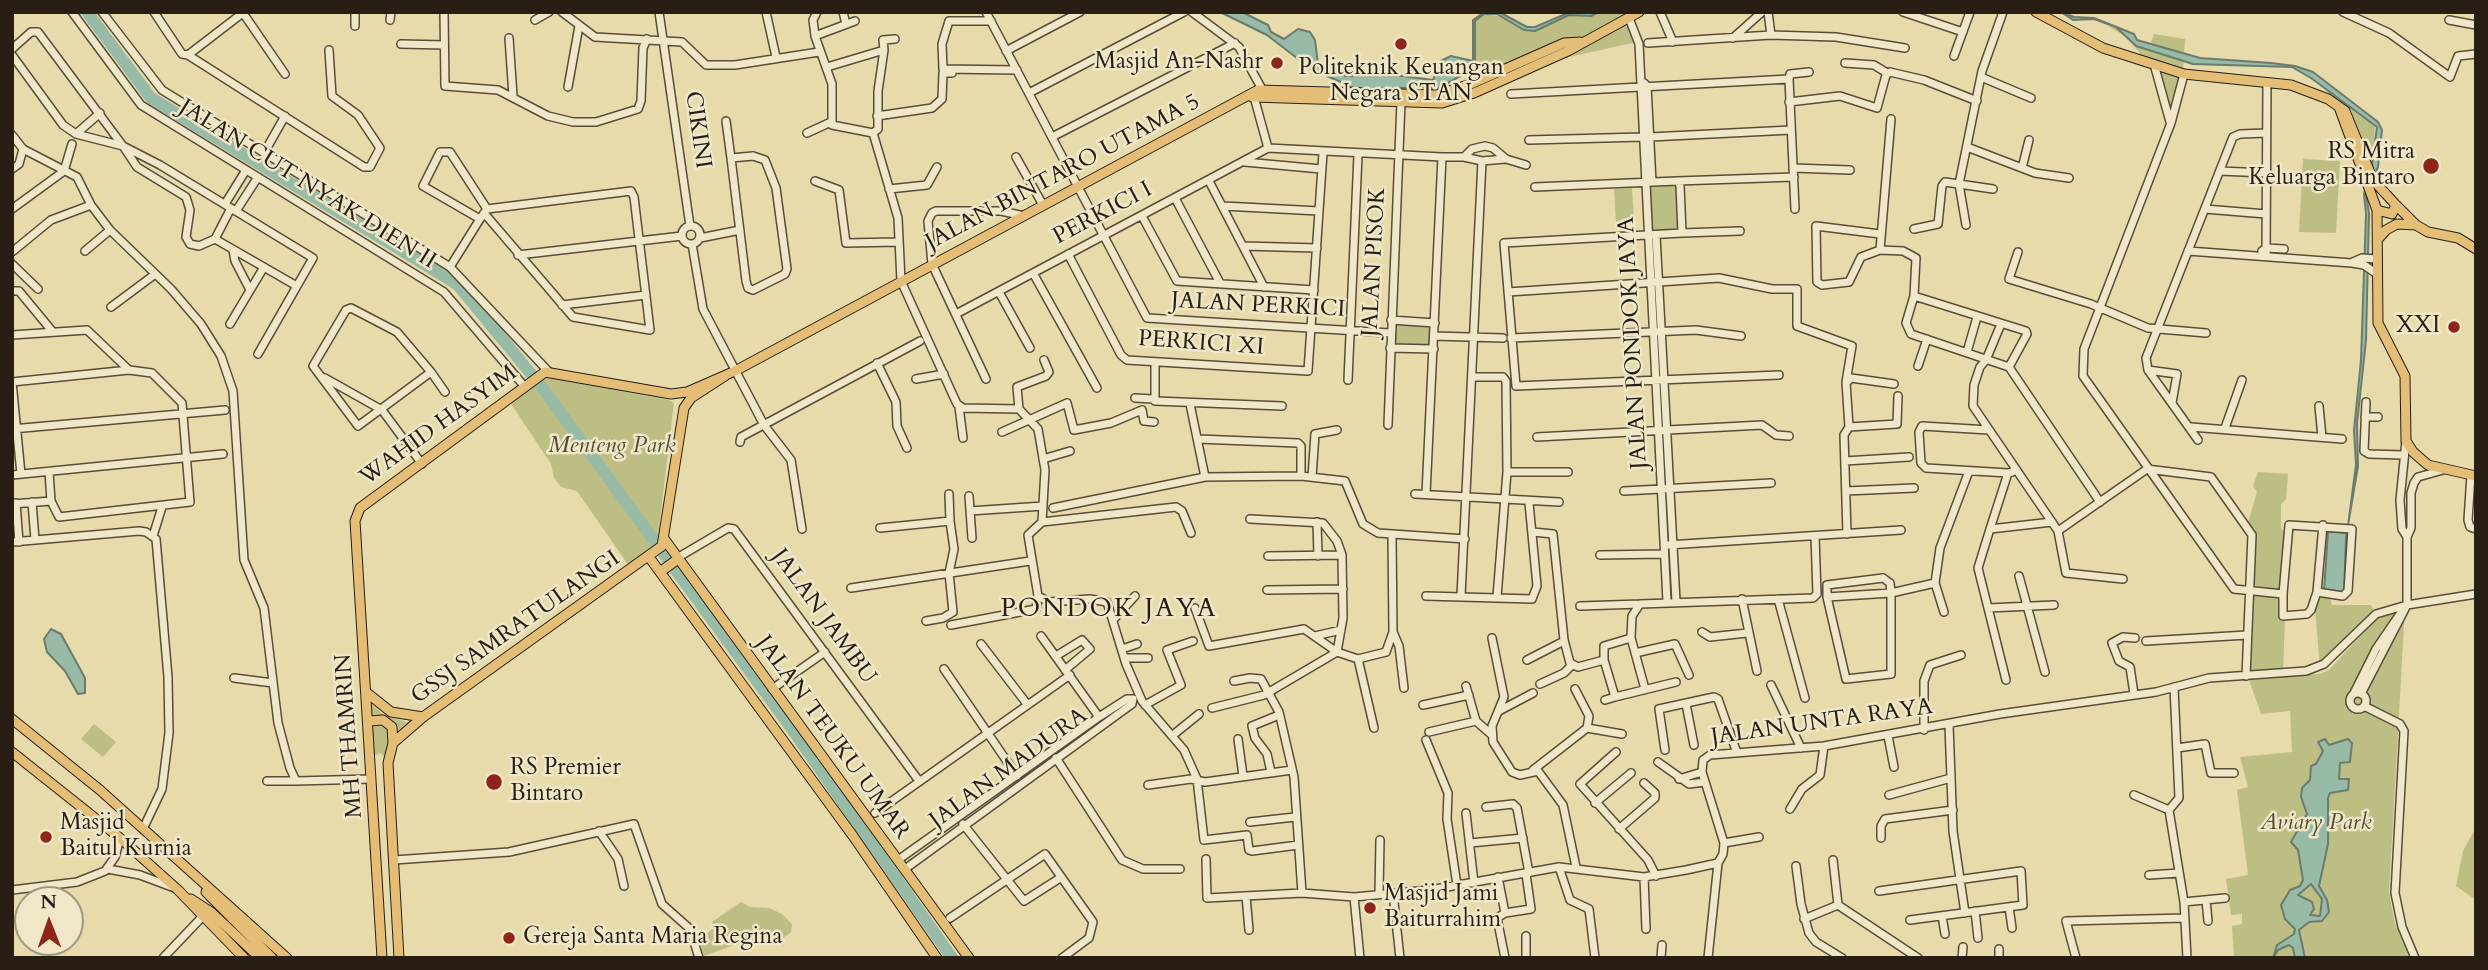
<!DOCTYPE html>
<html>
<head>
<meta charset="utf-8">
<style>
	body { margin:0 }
	#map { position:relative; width:2488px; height:970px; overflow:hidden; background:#e7daab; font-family:Cardo,serif }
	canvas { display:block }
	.frame { position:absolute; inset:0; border:14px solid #281e14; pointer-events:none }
	.north { position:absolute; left:14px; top:886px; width:70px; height:70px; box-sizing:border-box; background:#efe7c8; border:2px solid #9f9780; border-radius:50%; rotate:359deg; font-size:19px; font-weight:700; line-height:28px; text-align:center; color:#281e14 }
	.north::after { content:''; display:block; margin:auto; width:24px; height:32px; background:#8f2418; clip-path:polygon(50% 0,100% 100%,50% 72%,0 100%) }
</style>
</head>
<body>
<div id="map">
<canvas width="2488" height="970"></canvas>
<div class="frame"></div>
<div class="north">N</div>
</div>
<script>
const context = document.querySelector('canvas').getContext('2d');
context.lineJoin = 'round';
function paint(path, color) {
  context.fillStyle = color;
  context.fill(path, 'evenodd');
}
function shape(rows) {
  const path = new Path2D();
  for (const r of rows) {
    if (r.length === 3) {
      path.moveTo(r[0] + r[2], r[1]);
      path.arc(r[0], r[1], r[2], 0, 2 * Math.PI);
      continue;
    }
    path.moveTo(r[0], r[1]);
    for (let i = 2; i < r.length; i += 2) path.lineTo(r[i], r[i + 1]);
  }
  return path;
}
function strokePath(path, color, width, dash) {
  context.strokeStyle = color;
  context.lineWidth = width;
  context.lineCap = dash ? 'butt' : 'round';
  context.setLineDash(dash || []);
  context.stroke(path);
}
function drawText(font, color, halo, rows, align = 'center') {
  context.font = font + ' Cardo,serif';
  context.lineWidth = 5;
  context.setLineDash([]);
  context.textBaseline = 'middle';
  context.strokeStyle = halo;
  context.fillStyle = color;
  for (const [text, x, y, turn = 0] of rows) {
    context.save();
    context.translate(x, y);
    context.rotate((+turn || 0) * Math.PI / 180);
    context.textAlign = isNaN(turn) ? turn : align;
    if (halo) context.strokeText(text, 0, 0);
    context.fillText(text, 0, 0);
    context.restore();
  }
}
paint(shape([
	[1599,12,1649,12,1631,19,1641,41,1533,65,1473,92,1475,21,1485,14,1504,17,1535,31,1569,15,1591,15],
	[2108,26,2116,27,2148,50,2147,54,2154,34,2185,39,2183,73,2172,122,2155,63,2145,60,2128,38],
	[2319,83,2375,124,2372,164,2347,112],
	[2303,159,2340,161,2336,233,2299,232],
	[1678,182,1680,233,1648,236,1644,184],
	[1632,188,1634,221,1616,222,1614,189],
	[1391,320,1435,323,1434,349,1390,348],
	[545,377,669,400,674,403,657,544,629,566,577,491,561,487,554,478,551,464,511,404],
	[2258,472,2288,474,2286,499,2281,505,2281,528,2288,538,2283,673,2251,678,2320,674,2329,670,2381,614,2405,607,2389,893,2395,924,2409,958,2234,958,2232,926,2242,924,2242,914,2231,915,2226,879,2248,875,2237,790,2248,787,2240,757,2292,752,2290,711,2261,714,2248,677,2254,535,2247,526,2257,492,2253,486],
	[2330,597,2332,605,2371,605,2375,613,2320,669,2315,608,2317,598],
	[369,702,385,716,411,723,385,757,380,753,373,757],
	[94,724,116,742,103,757,81,739],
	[2476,827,2476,900,2456,886,2463,851],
	[741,902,750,907,769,908,782,914,792,924,791,932,779,941,734,945,704,956,699,939,714,928,712,922]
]), '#bcbe84');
const water = shape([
	[1220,12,1242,12,1268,25,1271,32,1284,39,1298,29,1310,32,1315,40,1318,64,1346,76,1403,76,1433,80,1441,61,1451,56,1473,61,1473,20,1483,13,1499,12,1527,27,1535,27,1568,13,1599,12,1591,16,1569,15,1535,31,1524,30,1497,14,1484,14,1475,21,1475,68,1433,91,1431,87,1366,89,1352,87,1311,69,1267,35,1220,12],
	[2061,12,2074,17,2094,18,2134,34,2137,40,2200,58,2271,63,2295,66,2313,72,2378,122,2382,130,2378,167,2366,194,2369,213,2366,340,2357,424,2358,466,2346,537,2344,594,2324,591,2328,531,2347,533,2356,465,2354,430,2361,360,2366,214,2364,194,2372,164,2377,127,2311,78,2292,67,2193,64,2136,46,2116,27,2094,19,2073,20,2061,12],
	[51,629,61,634,85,678,85,693,78,694,65,671,47,652,44,639,51,629],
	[2325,739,2329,745,2348,739,2352,743,2350,762,2340,763,2339,779,2349,779,2348,790,2330,793,2328,798,2328,844,2319,886,2327,900,2329,912,2322,921,2309,922,2299,930,2305,958,2295,958,2293,948,2289,945,2278,950,2273,958,2277,945,2294,934,2295,929,2285,919,2281,905,2290,890,2300,886,2303,880,2298,850,2291,842,2307,814,2301,797,2302,788,2310,780,2311,766,2316,764,2323,751,2318,742,2325,739],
	[2311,884,2322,899,2320,916,2310,915,2314,909,2312,902,2298,895,2311,884]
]);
paint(water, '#97bba7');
strokePath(water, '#6b7c6c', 2);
strokePath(shape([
	[87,12,151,98,457,284,541,386,792,729,952,958]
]), '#97bba7', 12);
const minor = shape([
	[72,12,141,105,444,292,525,387],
	[102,12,162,90,450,267,548,371],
	[154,12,182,54,188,55,244,12],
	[355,12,355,26],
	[444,12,445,86,498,90,548,116,573,122,596,122,638,109,641,101,643,48,647,39],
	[562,12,595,37,682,42,706,65,735,65,819,52],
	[659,12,690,226],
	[766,12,776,57],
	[817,12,813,20,815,36,832,84,832,125,873,133,898,218,901,281,957,404,963,408,1019,409,1038,429,1045,470,1042,522,1028,535,1038,596,1049,602,1090,599,1107,602,1126,664,1142,701,1184,750,1197,779,1204,840,1247,835,1249,850,1252,851,1298,845],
	[843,12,846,24],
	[986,12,1147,318,1390,333],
	[1192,12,1239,47,1264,93],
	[1660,12,1673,42],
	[1768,12,1771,35],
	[1903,12,1963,32],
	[2343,12,2389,33,2450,77,2458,56,2476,54],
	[243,13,285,74],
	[1629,18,1639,44,1667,601],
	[390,20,391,12],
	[535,20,549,12],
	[2449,20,2476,25],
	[991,21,949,21,942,44,943,69,1017,70],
	[815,36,855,21],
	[509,38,513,96],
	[1733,38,1762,12],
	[1648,43,1771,35,1836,37,1905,48],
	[401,44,444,45],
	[12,49,31,32,38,32,123,146,160,165,313,258,258,354],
	[1006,51,1080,12],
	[12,55,63,125,76,134,123,146,137,167,186,197,190,210,186,237,190,244,199,246,215,239,231,208],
	[188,55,364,167,370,167,380,148,358,115,332,96,329,50],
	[1954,56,1970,12],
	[1845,63,1874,65,1887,73],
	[2154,64,2170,122],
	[827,67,884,50,883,40,895,39],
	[2184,74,2171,123,2084,349,2083,376,2234,589,2283,594,2289,525,2352,529,2348,591,2343,596,2317,592],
	[1981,77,2031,98],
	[1789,79,1795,209],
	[1789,79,1790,74,1809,72],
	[1644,83,1647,86,1652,182],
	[568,87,579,26],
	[1029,93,1184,12],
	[1253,93,1268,148],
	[1511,94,1789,79],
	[1789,102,1840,96,1877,108,1886,75,1890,72,1924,80,1977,101],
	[877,116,932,108,942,99,943,73,952,73],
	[726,121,731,158],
	[807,133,831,122],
	[873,133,878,129,878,91,884,50],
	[76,134,100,113],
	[12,135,23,149,77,177,91,205,110,230,171,289,201,324,221,356,233,391,244,560,264,608,278,723,290,768,296,781,371,779],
	[1052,137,1235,43],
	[1650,137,1791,130],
	[1529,140,1642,137],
	[1967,147,2035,173,2069,178],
	[1268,148,1442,157,1464,157,1472,149,1485,146,1493,148,1506,159,1526,165],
	[264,153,285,116],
	[753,156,765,160,776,188,787,269,785,274,753,290,748,288,746,281,731,158,753,156],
	[1016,157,1043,205],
	[1464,157,1482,161,1505,159],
	[1245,162,1321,169],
	[1793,168,1850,170],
	[2022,168,2029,140],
	[12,169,19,164,23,149],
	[2220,171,2266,173],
	[815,181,839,190,846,243,897,242],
	[1209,181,1264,287],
	[1677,181,1794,177],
	[1535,187,1677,181,1680,185,1682,233,1504,243,1516,386,1779,375],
	[889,189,927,185,937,167],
	[1175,198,1220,283],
	[225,204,246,170],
	[1223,206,1319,211],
	[12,209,64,171,72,144],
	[2205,209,2266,214],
	[236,211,258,177],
	[1142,216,1177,281,1314,290],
	[480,219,423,186,440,152,450,152,487,209],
	[1966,225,1959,184,1982,71,2003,12],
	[691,235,9],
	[1914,229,1938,224,1942,186,1945,182,1993,189],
	[1682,233,1740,231],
	[1880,234,1816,226,1817,282,1822,285,1849,282,1861,257,1880,250,1891,119],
	[1656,236,1676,601],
	[700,238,740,230],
	[215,239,295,285],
	[692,244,703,309,764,425,791,460,802,529],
	[1243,246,1317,248],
	[233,250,235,261,250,290],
	[1880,250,1903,251,1916,258,1914,296,1906,323,1911,334,2009,367,2100,502],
	[85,251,110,230],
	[2188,251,2352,263,2364,265,2377,274],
	[2262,251,2266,248,2284,249],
	[12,252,51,220,91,205],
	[2018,252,2009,279,2091,304,2148,328,2206,333],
	[1068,254,1121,355,1127,360,1308,371,1323,153],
	[518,255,682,236],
	[2266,256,2267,82],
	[2353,262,2362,258,2378,259],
	[12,264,38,289],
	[450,267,480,219,487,209,631,191,634,197,650,330,573,317,484,213],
	[1033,273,1097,388],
	[12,291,19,291,52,331],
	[999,292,1030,348],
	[1508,292,1719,278,1772,289,1797,289,1797,326,1852,346,1846,382,1849,427,1844,435,1847,534],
	[1914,296,2026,331,2027,334,2009,367],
	[562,305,646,295],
	[111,307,154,275],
	[956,314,1268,148],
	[1391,320,1435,323],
	[230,324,264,267],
	[2001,324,1986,360,1980,367,1974,385,1973,406,2058,531,2066,573,2123,579],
	[12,335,87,330,129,370,152,373,182,403,190,502,59,517,51,501,49,472],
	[1434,336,1503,338],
	[1511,338,1696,330,1741,336],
	[1390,348,1434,349],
	[1967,352,1977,317],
	[1155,362,1155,401,1282,406],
	[877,363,896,402,897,426,907,448],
	[1918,366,1927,339],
	[2148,370,2177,374,2172,403],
	[431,372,358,426,313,366,346,310,351,308,397,332,431,372,445,392],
	[1472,377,1503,377,1506,381,1507,472,1497,597],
	[325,378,382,410,422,464],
	[916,379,944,374],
	[986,379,932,264,928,221,932,213,936,211,1001,211,1024,216],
	[1348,380,1358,155],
	[12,382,129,370],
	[12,382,21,474],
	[1847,382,1851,378,1894,384],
	[1135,398,1153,399],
	[2366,402,2364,451,2369,454,2403,455],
	[1190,404,1205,477],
	[2319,406,2322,437],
	[959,407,963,438],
	[1019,409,1017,387,1046,376,1049,372,1044,360],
	[2365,417,2378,417],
	[1388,425,1401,102],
	[1849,427,1897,424,1898,396],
	[2191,427,2342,439],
	[2225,428,2242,380],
	[12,429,225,410],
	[1989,430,1922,426,1919,432,1921,463,1926,468,2008,473],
	[1002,432,1067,403,1074,430,1111,423,1142,410,1144,421,1154,422],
	[1537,437,1762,425,1776,435,1789,436],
	[1198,439,1298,443,1301,446,1301,476],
	[2198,440,2148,370,2146,358,2233,137,2240,134,2266,133],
	[2406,441,2400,500,2402,529,2407,537],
	[740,442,741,437,920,341],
	[1043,459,1070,451],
	[1845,461,1909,457],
	[1507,472,1568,472],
	[2012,472,2008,473,1990,529,2052,522],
	[12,475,223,454],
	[2471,475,2468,520,2470,527,2476,529],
	[1312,477,1315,434,1337,430],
	[1624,491,1771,483],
	[1846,491,1914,488],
	[949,494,950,521],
	[1415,494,1559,502],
	[1426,494,1442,157],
	[969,496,972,538],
	[32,502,35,540],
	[16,503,19,542],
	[12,504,51,501],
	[1053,508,1205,477,1301,476,1345,481,1363,524,1378,533,1465,539],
	[970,511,1043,506],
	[1250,519,1323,523,1337,541,1342,555,1343,618,1337,652],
	[1042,522,1176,507,1182,511,1191,533],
	[1317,522,1318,556],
	[880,528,950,521,954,549,949,573,953,612,943,618,926,621],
	[1990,529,1978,568,2006,680],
	[2058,531,2147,469,2211,477,2252,535,2246,676],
	[1533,532,1553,534,1564,640,1570,663,1578,667,1604,660],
	[153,536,162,507],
	[1392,536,1393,632,1399,646,1404,688],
	[12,542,139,531,146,532,156,539,168,677,169,733,162,789,143,829],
	[1668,545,1901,530],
	[1600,555,1664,554],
	[1268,556,1342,555],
	[677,558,728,528,734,529,919,781],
	[2019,576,2045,672],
	[1883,578,1890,583,1891,593,1891,674,1846,679,1827,597,1827,585,1883,578],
	[1935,583,1944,612],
	[851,588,1030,561],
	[1267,590,1343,589],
	[2283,594,2283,616,2307,614,2311,610,2317,592,2323,525],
	[1426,596,1532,599,1537,586,1529,503],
	[1461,596,1482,161],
	[1827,597,1891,593,1935,583,1940,548,1969,471],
	[1742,599,1757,671],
	[1778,599,1805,698],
	[1580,606,1640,604],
	[1195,608,1209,646,1304,629,1337,652,1358,659,1386,652],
	[1988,608,2054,605],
	[1114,619,1135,596],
	[951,625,1036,609,1038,596],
	[1702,632,1710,637,1747,633],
	[1041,636,1099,717],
	[1315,636,1341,630],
	[1492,638,1504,697,1492,726,1493,742,1512,772,1520,775,1538,771,1563,805,1576,867],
	[2146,641,2247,635],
	[981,644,1027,704],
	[1122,649,1137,644],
	[1386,652,1393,632],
	[1635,653,1675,644,1689,675],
	[1056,656,1082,640,1090,649,1065,670],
	[1125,658,1148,658],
	[1358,659,1374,728],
	[1527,660,1564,641],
	[944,669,1017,776],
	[234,678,273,683],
	[1234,681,1250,678,1261,679,1279,712,1294,777,1302,893],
	[1540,684,1564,673,1572,665],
	[1771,685,1801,748],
	[1466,686,1476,721,1492,735],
	[2174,687,2179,798,2169,810,2184,902,2187,958],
	[772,689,825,652],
	[1645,689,1631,638,1632,616,1640,604,1813,598,1817,594,1815,536],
	[2358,701,8],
	[2134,694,2130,667,2119,661,2112,643,2123,637,2135,638],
	[2361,694,2407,605,2407,537,2411,528,2411,493,2414,483,2418,477,2443,470],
	[2353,695,2376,649,2402,611],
	[1615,697,1676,682],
	[1605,700,1615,697,1604,660,1604,646,1631,638],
	[1686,704,1694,745],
	[1145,705,1181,685,1167,650,1193,641],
	[1423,705,1469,695],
	[2364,706,2400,724,2404,731,2395,893,2402,927,2415,958],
	[1212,708,1264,695,1337,652],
	[1499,711,1533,693],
	[1949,725,1953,831,1965,913],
	[1587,728,1622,734],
	[1924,730,1924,681,1930,665,1961,655],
	[1429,732,1476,721],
	[1173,735,1199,714],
	[1888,736,1894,767],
	[1238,739,1243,776],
	[1426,740,1448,793,1447,819,1457,885],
	[2177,748,2205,744,2211,773,2234,773],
	[1665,750,1659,709,1714,697,1718,699,1737,753],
	[1616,752,1580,784,1648,860,1656,876],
	[1056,758,1122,860,1143,869,1180,869],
	[1658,762,1689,784,1705,782],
	[1533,770,1587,728,1589,716,1575,689],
	[1271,772,1267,754,1255,738,1252,726,1279,715],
	[1679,779,1702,772],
	[267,781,296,781],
	[1148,785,1191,779,1205,782,1292,770],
	[1889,795,1951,778],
	[2134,795,2169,810],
	[1595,803,1631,773],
	[1486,807,1513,804,1517,808,1529,873],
	[1790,809,1802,789,1820,775,1824,746],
	[875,813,1070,675],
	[1466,813,1474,883],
	[1250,822,1295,817],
	[963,824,1024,901,1060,878],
	[1619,829,1655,798,1655,793,1644,783],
	[599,831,618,859,624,886],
	[1881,838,1881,826,1885,819,1953,810],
	[1470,843,1523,838],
	[1724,843,1759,837],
	[1206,859,1207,898,1302,893,1354,897,1430,890,1559,867,1644,877,1686,870,1718,863,1723,854,1724,843,1702,772,1703,760,1710,755,1824,746,2000,714,2156,692,2209,678,2306,671,2324,664,2376,614,2407,605,2476,594],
	[394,860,509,852,634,824,662,904,690,929,699,958],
	[898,860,1099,717,1127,699,1133,699],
	[1833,860,1838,905,1918,958],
	[1796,866,1801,904,1809,933,1816,942,1842,958],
	[1559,867,1570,900,1589,909,1595,958],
	[108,869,140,875,172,887],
	[905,869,1132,704,1133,699],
	[2149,875,2179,873],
	[1498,877,1505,913],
	[1644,877,1646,929],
	[12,890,77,882,105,871,115,857,120,838],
	[1879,891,2021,871,2023,905,1910,920],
	[1393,893,1400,958],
	[1379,894,1380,840],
	[1246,896,1249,930],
	[1354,897,1360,958],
	[2206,900,2208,921],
	[2184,902,2225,898],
	[2009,907,2012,928],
	[1975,911,1978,938],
	[1942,916,1945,934],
	[950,918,1045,854,1093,922,1089,938,1062,958],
	[1804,919,1838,905],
	[1999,949,1999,958],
	[163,958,203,916],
	[1505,958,1497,918,1505,913,1531,909,1526,874],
	[1526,958,1526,936],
	[1661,958,1662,945],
	[1708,958,1718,863],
	[1962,958,1963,947],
	[2076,958,2066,921,2184,918]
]);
const major = shape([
	[2036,12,2103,48,2184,74,2291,85,2328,99,2345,111,2373,180,2396,205,2416,225,2428,232,2458,238,2476,249],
	[1252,97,1442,103,1474,93,1568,51,1639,12],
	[2339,107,2377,210,2378,323,2405,376,2406,441,2413,452,2428,465,2476,476],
	[2377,210,2392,214,2396,205],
	[2378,239,2386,230,2397,224,2416,225],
	[665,540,969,958],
	[649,557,853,836,937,958],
	[660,572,678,559],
	[366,692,391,712,423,717],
	[12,719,100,790,287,958],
	[368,721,383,720,392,727,393,743,388,763,399,958],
	[393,743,423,717,662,546,684,408,691,398,725,376],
	[12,752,120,838,178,890,244,958],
	[206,892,272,958],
	[191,899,211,912,260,958],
	[382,958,355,521,360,508,545,372,671,394,687,392,735,371,1258,90,1436,95,1471,84,1564,43,1580,42]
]);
strokePath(minor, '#584d3a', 10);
strokePath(major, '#281e14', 11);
strokePath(minor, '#efe7c8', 7);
strokePath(major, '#e4bd76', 9);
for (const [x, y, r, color] of [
	[1401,44,7,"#8f2418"],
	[1277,63,7,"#8f2418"],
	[2431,166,9,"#8f2418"],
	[2454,327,7,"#8f2418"],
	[494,782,9,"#8f2418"],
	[46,837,7,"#8f2418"],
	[1370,908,7,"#8f2418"],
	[509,938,7,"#8f2418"]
]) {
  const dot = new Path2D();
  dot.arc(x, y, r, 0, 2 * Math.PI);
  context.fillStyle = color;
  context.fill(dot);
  strokePath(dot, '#efe7c8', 2.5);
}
drawText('23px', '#281e14', '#efe7c8', [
	["Masjid An-Nashr",1263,63,"right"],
	["Politeknik Keuangan",1401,69,"center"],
	["Negara STAN",1401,95,"center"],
	["RS Mitra",2415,153,"right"],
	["Keluarga Bintaro",2415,179,"right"],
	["XXI",2440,327,"right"],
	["RS Premier",510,769],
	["Bintaro",510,795],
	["Masjid",60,824],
	["Baitul Kurnia",60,850],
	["Masjid Jami",1384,895],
	["Baiturrahim",1384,921],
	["Gereja Santa Maria Regina",523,938]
], 'left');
drawText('23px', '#281e14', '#efe7c8', [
	["CIKINI",697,130,82],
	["JALAN BINTARO UTAMA 5",1063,173,-28],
	["JALAN CUT NYAK DIEN II",307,185,32],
	["PERKICI I",1103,214,-28],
	["JALAN PISOK",1375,262,-87],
	["JALAN PERKICI",1258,306,3],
	["JALAN PONDOK JAYA",1634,343,-93],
	["PERKICI XI",1201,344,4],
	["WAHID HASYIM",439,426,-36],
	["JALAN JAMBU",823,617,54],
	["GSSJ SAMRATULANGI",516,628,-35],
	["JALAN UNTA RAYA",1822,723,-8],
	["MH THAMRIN",350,736,-94],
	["JALAN TEUKU UMAR",832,738,54],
	["JALAN MADURA",1009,769,-36]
]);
drawText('italic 23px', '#544e36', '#efe7c8', [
	["Menteng Park",612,447],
	["Aviary Park",2316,824]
]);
context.letterSpacing = '2px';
drawText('26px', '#281e14', '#efe7c8', [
	["PONDOK JAYA",1109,610]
]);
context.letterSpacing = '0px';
</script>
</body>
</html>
